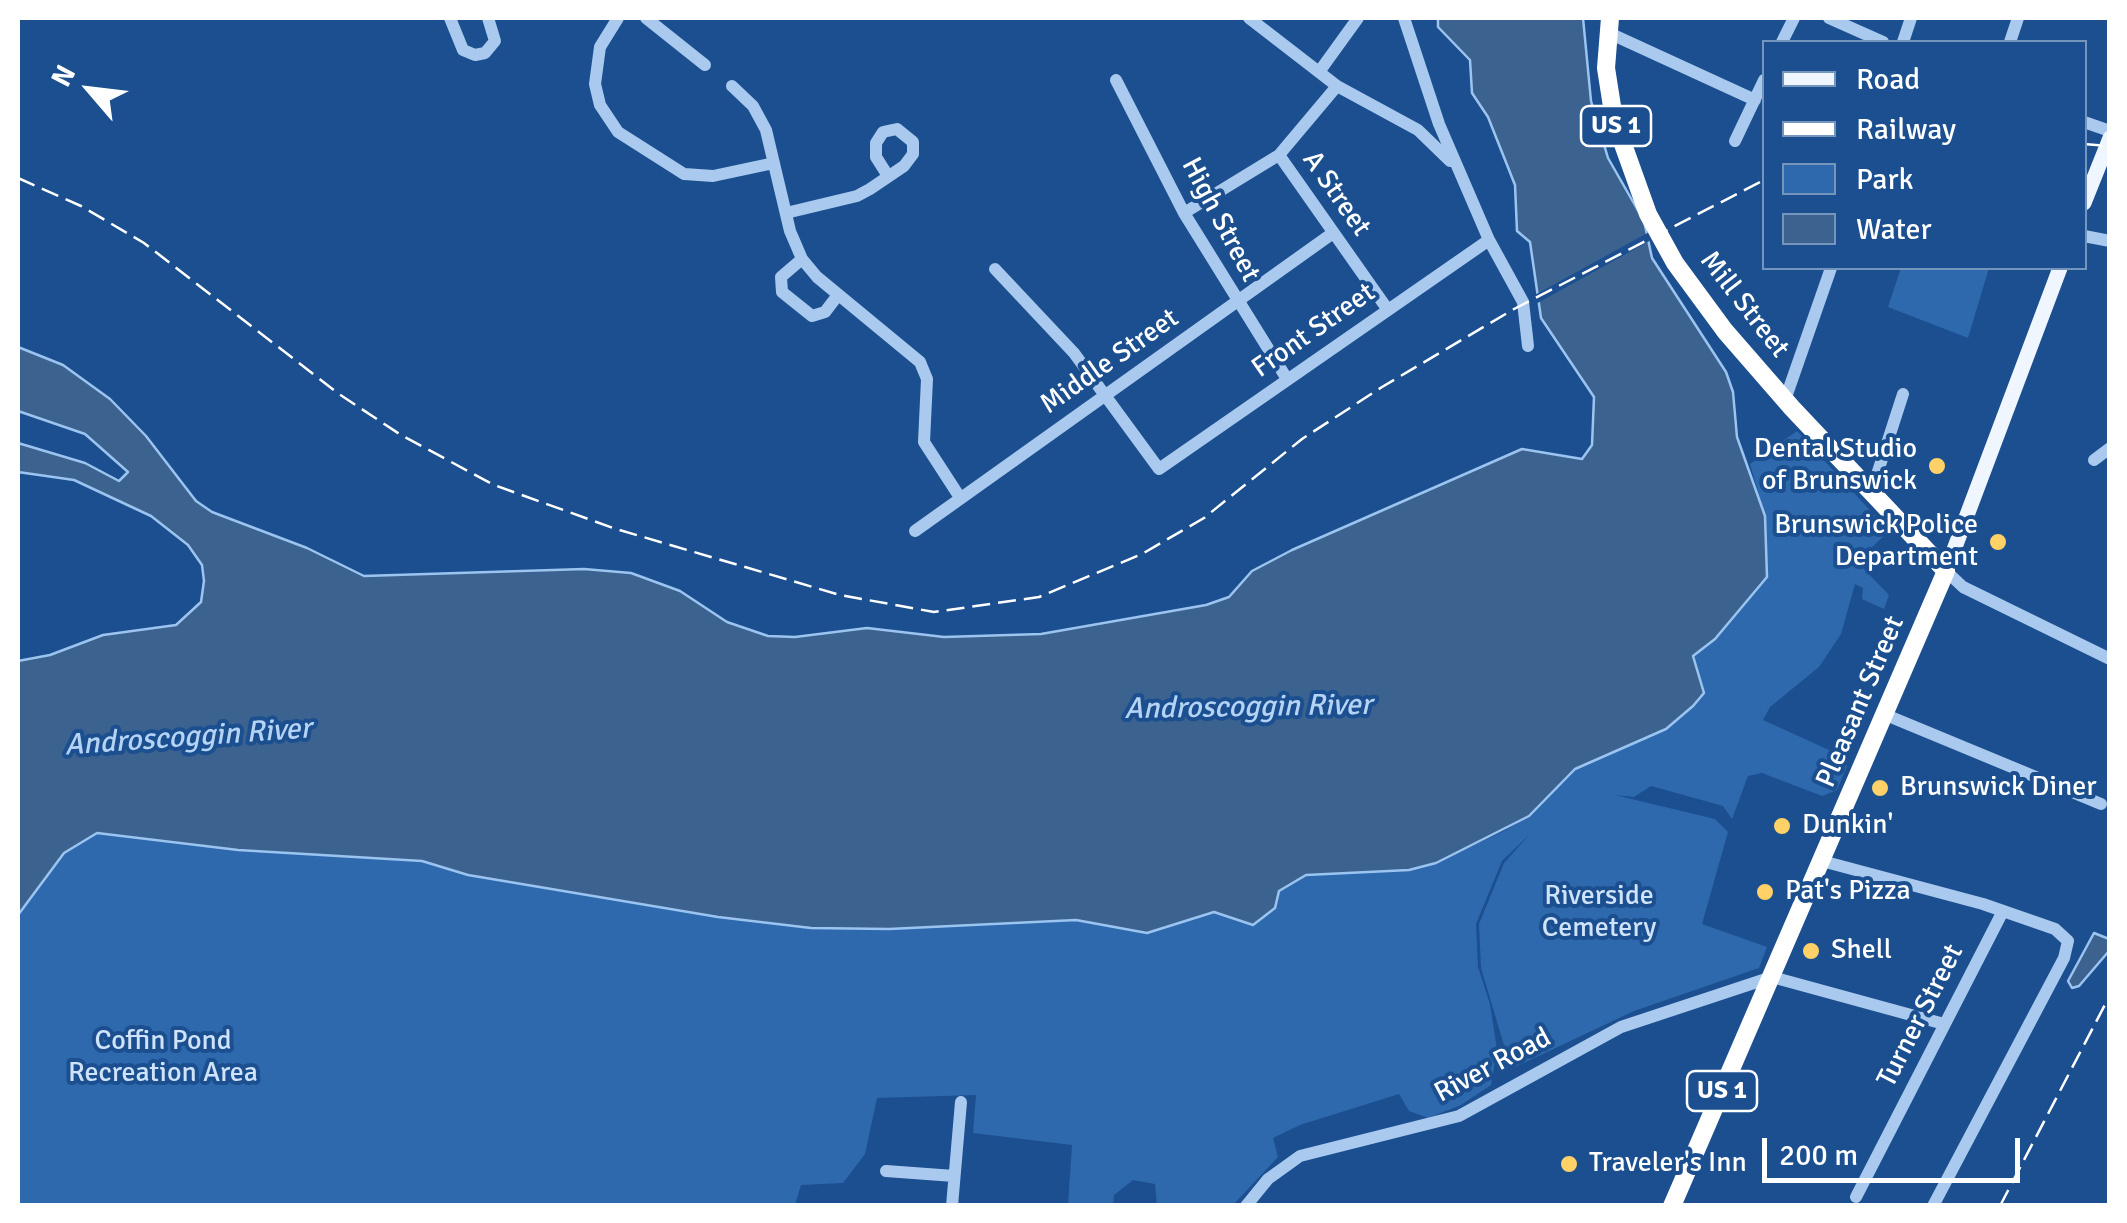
<!DOCTYPE html>
<html>
<head>
<meta charset="utf-8">
<style>
	body { margin:0 }
	#map { position:relative; width:2127px; height:1223px; overflow:hidden; background:#1b4f8f; font-family:Signika,sans-serif }
	canvas { display:block }
	.frame { position:absolute; inset:0; border:20px solid #fff; pointer-events:none }
	.legend { position:absolute; left:1762px; top:40px; width:325px; height:230px; box-sizing:border-box; background:#1b4f8f; border:2px solid #7695bc; margin:0; padding:12px 18px; list-style:none; font-size:30px; color:#fff }
	.legend li { display:flex; align-items:center; gap:20px; height:50px }
	.legend b { width:50px; border:2px solid #7695bc }
	.north { position:absolute; left:40px; top:40px; width:100px; height:100px; -webkit-text-stroke:8px #1b4f8f; paint-order:stroke; rotate:298deg; font-size:28px; font-weight:700; line-height:40px; text-align:center; color:#fff }
	.north::after { content:''; display:block; margin:auto; width:35px; height:45px; background:#fff; clip-path:polygon(50% 0,100% 100%,50% 72%,0 100%) }
	.scale { position:absolute; left:1762px; top:1138px; width:258px; height:45px; box-sizing:border-box; border:5px solid #fff; border-top:0; padding-left:12px; font-size:30px; line-height:35px; white-space:nowrap; color:#fff; -webkit-text-stroke:8px #1b4f8f; paint-order:stroke }
</style>
</head>
<body>
<div id="map">
<canvas width="2127" height="1223"></canvas>
<div class="frame"></div>
<ul class="legend">
<li><b style="height:12px;background:#f0f6ff"></b>Road</li>
<li><b style="height:12px;background:#fff"></b>Railway</li>
<li><b style="height:28px;background:#2e69ad"></b>Park</li>
<li><b style="height:28px;background:#3c6290"></b>Water</li>
</ul>
<div class="north">N</div>
<div class="scale">200 m</div>
</div>
<script>
const context = document.querySelector('canvas').getContext('2d');
context.lineJoin = 'round';
function paint(path, color) {
  context.fillStyle = color;
  context.fill(path, 'evenodd');
}
function shape(rows) {
  const path = new Path2D();
  for (const r of rows) {
    path.moveTo(r[0], r[1]);
    for (let i = 2; i < r.length; i += 2) path.lineTo(r[i], r[i + 1]);
  }
  return path;
}
function strokePath(path, color, width, dash) {
  context.strokeStyle = color;
  context.lineWidth = width;
  context.lineCap = dash ? 'butt' : 'round';
  context.setLineDash(dash || []);
  context.stroke(path);
}
function drawText(font, color, halo, rows, align = 'center') {
  context.font = font + ' Signika,sans-serif';
  context.lineWidth = 8;
  context.setLineDash([]);
  context.textBaseline = 'middle';
  context.strokeStyle = halo;
  context.fillStyle = color;
  for (const [text, x, y, turn = 0] of rows) {
    context.save();
    context.translate(x, y);
    context.rotate((+turn || 0) * Math.PI / 180);
    context.textAlign = isNaN(turn) ? turn : align;
    if (halo) context.strokeText(text, 0, 0);
    context.fillText(text, 0, 0);
    context.restore();
  }
}
paint(shape([
	[1901,268,1989,268,1968,338,1888,307],
	[1797,431,1889,531,1866,553,1864,569,1889,595,1884,609,1862,599,1863,588,1855,584,1841,634,1819,667,1770,707,1763,720,1840,755,1847,766,1837,790,1822,796,1762,773,1748,776,1732,819,1723,806,1651,786,1634,797,1615,795,1715,819,1728,832,1702,924,1767,947,1759,968,1634,1011,1511,1069,1481,968,1479,924,1504,863,1530,834,1502,861,1476,924,1478,967,1490,1004,1497,1050,1491,1085,1461,1105,1428,1118,1409,1111,1399,1094,1300,1125,1273,1138,1278,1157,1233,1205,1157,1205,1155,1184,1133,1180,1114,1195,1113,1205,1068,1205,1072,1145,973,1133,976,1095,877,1098,865,1154,843,1183,801,1185,795,1205,18,1206,18,877,97,833,238,850,422,861,468,875,718,917,812,928,889,929,1076,920,1147,933,1214,912,1253,925,1275,908,1279,891,1306,875,1409,870,1436,863,1506,830,1529,816,1575,769,1666,730,1693,706,1692,656,1715,639,1767,577,1765,516,1750,464]
]), '#2e69ad');
const water = shape([
	[1438,18,1583,18,1591,101,1608,158,1644,221,1652,258,1726,372,1733,392,1737,437,1765,516,1767,577,1715,639,1693,656,1704,693,1693,706,1666,729,1575,769,1529,816,1436,863,1409,870,1306,875,1279,891,1275,908,1253,925,1214,912,1147,933,1076,920,889,929,811,928,718,917,468,875,422,861,238,850,97,833,64,853,18,915,18,661,50,655,103,635,176,625,201,602,204,581,202,565,188,545,151,516,74,480,18,472,18,443,85,463,119,481,128,472,85,434,18,411,18,347,63,365,110,399,146,436,196,501,212,512,307,548,364,576,584,569,631,573,680,591,727,622,768,636,795,637,867,628,944,637,1041,634,1206,605,1229,597,1252,571,1292,550,1522,449,1582,459,1592,445,1594,397,1541,318,1530,242,1517,231,1515,185,1488,117,1472,93,1470,60,1438,27,1438,18],
	[2094,933,2109,939,2109,951,2079,986,2072,988,2068,981,2094,933]
]);
paint(water, '#3c6290');
strokePath(water, '#9cc4f0', 2.5);
paint(shape([
	[1651,231,1653,239,1534,305,1533,296]
]), '#1b4f8f');
strokePath(shape([
	[450,18,463,50,475,55,485,53,495,41,488,18],
	[618,18,600,47,595,84,600,105,618,132,684,174,713,176,774,163],
	[646,18,705,65],
	[1249,18,1337,86,1418,130,1450,161],
	[1829,18,1883,42],
	[1609,33,1755,100],
	[1782,42,1794,18],
	[1903,42,1911,18],
	[2010,42,2018,18],
	[1319,72,1358,18],
	[1116,80,1184,213,1287,379],
	[732,86,753,106,766,130,790,231,802,259,817,277,920,362,927,379,924,442,959,496],
	[2084,122,2110,131],
	[1735,141,1764,80],
	[1279,155,1388,310],
	[786,213,857,196,870,189,904,166,913,154,913,142,897,129,883,132,876,143,876,157,888,176],
	[1184,213,1279,155,1337,86],
	[2084,236,2110,241],
	[1489,240,1523,302,1528,346],
	[802,259,781,277,782,292,812,316,825,312,838,295],
	[995,269,1074,353,1159,469,1489,240,1439,124,1404,18],
	[1785,400,1831,268],
	[2094,460,2110,448],
	[1871,493,1903,394],
	[915,531,1333,233],
	[1946,571,1963,587,2110,659],
	[1886,715,2101,804],
	[1822,861,1983,904,2055,929,2068,941,2064,958,1933,1206],
	[886,1171,954,1176],
	[1856,1197,2003,911],
	[952,1206,961,1102],
	[1246,1206,1268,1179,1300,1156,1459,1116,1621,1027,1772,977,1944,1024]
]), '#a9c9ee', 12);
strokePath(shape([
	[2084,203,2110,138],
	[1946,571,2060,268]
]), '#f0f6ff', 15);
strokePath(shape([
	[1610,18,1606,68,1614,119,1648,214,1675,263,1725,331,1792,408,1946,571,1672,1206]
]), '#fff', 18);
strokePath(shape([
	[2084,144,2110,146],
	[18,178,81,206,144,243,339,394,401,435,494,485,616,529,840,595,934,612,1039,597,1142,554,1204,518,1302,439,1382,387,1514,309,1764,180],
	[2000,1206,2110,995]
]), '#fff', 2.5, [18, 8]);
for (const [x, y, r, color] of [
	[1937,466,10,"#ffd166"],
	[1998,542,10,"#ffd166"],
	[1880,788,10,"#ffd166"],
	[1782,826,10,"#ffd166"],
	[1765,892,10,"#ffd166"],
	[1811,951,10,"#ffd166"],
	[1569,1164,10,"#ffd166"]
]) {
  const dot = new Path2D();
  dot.arc(x, y, r, 0, 2 * Math.PI);
  context.fillStyle = color;
  context.fill(dot);
  strokePath(dot, '#1b4f8f', 4);
}
for (const [x, y, w] of [
	[1616,126,70],
	[1722,1091,70]
]) {
  const box = new Path2D();
  box.roundRect(x - w / 2, y - 20, w, 40, 8);
  context.fillStyle = '#1b4f8f';
  context.fill(box);
  strokePath(box, '#fff', 2.5);
}
drawText('bold 25px', '#fff', null, [
	["US 1",1616,126],
	["US 1",1722,1091]
]);
drawText('28px', '#fff', '#1b4f8f', [
	["A Street",1336,194,55],
	["High Street",1220,220,62],
	["Mill Street",1744,305,52],
	["Front Street",1314,331,-35],
	["Middle Street",1110,362,-35],
	["Pleasant Street",1861,702,-67],
	["Turner Street",1921,1016,-63],
	["River Road",1493,1066,-28]
]);
drawText('28px', '#fff', '#1b4f8f', [
	["Dental Studio",1917,450,"right"],
	["of Brunswick",1917,482,"right"],
	["Brunswick Police",1978,526,"right"],
	["Department",1978,558,"right"],
	["Brunswick Diner",1900,788],
	["Dunkin'",1802,826],
	["Pat's Pizza",1785,892],
	["Shell",1831,951],
	["Traveler's Inn",1589,1164]
], 'left');
drawText('28px', '#cfe3fa', '#1b4f8f', [
	["Riverside",1599,897],
	["Cemetery",1599,929],
	["Coffin Pond",163,1042],
	["Recreation Area",163,1074]
]);
drawText('italic 30px', '#b5d3f5', '#1b4f8f', [
	["Androscoggin River",1248,708,-1],
	["Androscoggin River",188,738,-4]
]);
</script>
</body>
</html>
